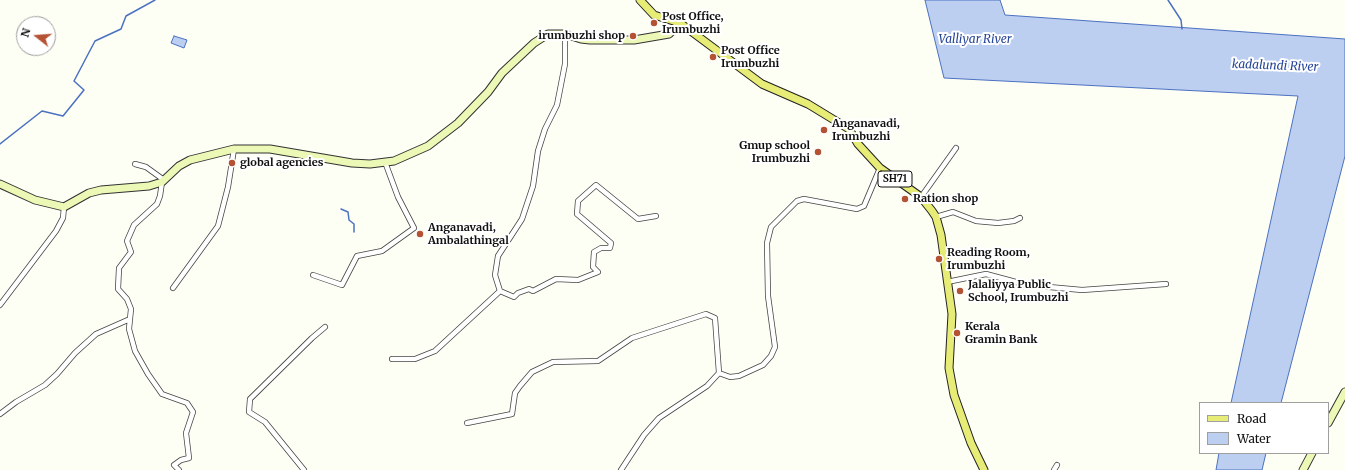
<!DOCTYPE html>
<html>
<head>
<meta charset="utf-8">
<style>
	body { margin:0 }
	#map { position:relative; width:1345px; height:470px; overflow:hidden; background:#fdfef4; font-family:Merriweather,serif }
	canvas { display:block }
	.legend { position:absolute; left:1199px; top:402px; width:130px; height:52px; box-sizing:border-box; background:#fff; border:1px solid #9f9f9f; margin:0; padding:5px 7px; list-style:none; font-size:12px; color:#101010 }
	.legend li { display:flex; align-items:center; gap:8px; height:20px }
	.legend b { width:20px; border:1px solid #9f9f9f }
	.north { position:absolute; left:16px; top:16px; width:40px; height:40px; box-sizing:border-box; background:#fff; border:1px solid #9f9f9f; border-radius:50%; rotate:287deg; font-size:11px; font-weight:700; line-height:16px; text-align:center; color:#101010 }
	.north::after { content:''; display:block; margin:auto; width:14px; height:18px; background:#b45234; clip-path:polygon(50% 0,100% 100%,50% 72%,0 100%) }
</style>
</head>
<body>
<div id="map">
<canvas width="1345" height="470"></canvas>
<ul class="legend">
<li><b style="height:5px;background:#e7ec77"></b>Road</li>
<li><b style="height:11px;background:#bdcff1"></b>Water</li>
</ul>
<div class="north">N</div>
</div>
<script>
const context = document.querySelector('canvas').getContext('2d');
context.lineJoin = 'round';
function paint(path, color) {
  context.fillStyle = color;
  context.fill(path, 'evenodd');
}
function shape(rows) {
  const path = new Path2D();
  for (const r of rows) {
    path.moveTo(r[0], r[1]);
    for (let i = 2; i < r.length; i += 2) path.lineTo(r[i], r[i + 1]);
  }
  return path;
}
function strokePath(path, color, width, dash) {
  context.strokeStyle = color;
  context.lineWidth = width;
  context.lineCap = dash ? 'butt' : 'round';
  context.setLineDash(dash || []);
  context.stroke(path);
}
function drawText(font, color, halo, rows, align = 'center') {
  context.font = font + ' Merriweather,serif';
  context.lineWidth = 4;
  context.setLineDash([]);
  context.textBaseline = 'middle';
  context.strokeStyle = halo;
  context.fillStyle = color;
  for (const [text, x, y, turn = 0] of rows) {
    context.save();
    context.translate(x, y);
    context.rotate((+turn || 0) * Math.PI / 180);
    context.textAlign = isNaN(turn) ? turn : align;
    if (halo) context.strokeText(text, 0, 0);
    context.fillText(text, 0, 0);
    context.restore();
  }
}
const water = shape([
	[925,0,1000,0,1005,15,1345,39,1345,156,1281,403,1231,403,1298,96,944,78,925,0],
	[174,36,187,40,184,48,171,43,174,36],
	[1219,453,1266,453,1262,470,1216,470,1219,453]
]);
paint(water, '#bdcff1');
strokePath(water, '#4b71c1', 1);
strokePath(shape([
	[1168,0,1181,20,1182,29],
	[0,144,42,111,63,116,84,90,74,81,95,41,121,29,126,16,155,0],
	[341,209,348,212,349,220,354,224,354,232]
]), '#4b71c1', 1.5);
const minor = shape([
	[565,34,565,64,557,105,545,129,538,151,533,186,522,219,498,256,495,275,500,291,514,297,518,293,529,289,533,291,556,279,578,280,598,272,593,267,594,252,601,248,610,248,611,243,577,214,578,201,596,185,638,219,656,216],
	[135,164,146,167,164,180],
	[162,182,160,196,157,204,134,225,127,241,131,252,119,268,118,289,127,299,131,309,129,329,135,351,148,374,162,394,187,403,193,412,186,433,189,458,181,460,174,465,179,470],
	[921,197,956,148],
	[936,217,953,212,976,221,998,223,1014,221,1020,218],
	[313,275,342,285,357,256,382,251,414,228,398,197,385,162],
	[947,282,986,274,1027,285,1082,290,1166,284],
	[173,288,218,226,228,187,234,149],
	[0,305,56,231,63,218,64,207],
	[392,359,415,359,435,351,500,291],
	[0,414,16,402,45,385,57,374,75,353,96,334,130,319],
	[467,423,512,414,515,393,520,386,532,372,553,362,598,361,632,338,706,314,715,318,719,373,730,377,739,376,763,365,771,356,775,347,768,296,767,243,771,227,797,201,804,199,857,209,864,206,880,168],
	[304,470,265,422,249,412,250,399,312,338,325,327],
	[621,470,644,435,659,418,707,386,719,373],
	[1054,470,1057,465]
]);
const secondary = shape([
	[0,184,35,200,64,207,89,193,101,190,149,186,162,182,179,166,190,160,234,149,270,149,352,163,370,164,394,161,428,146,458,123,488,92,502,73,534,43,548,34,565,34,581,39,590,40,634,40,669,34,680,23],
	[1328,423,1345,392],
	[1303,470,1312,453]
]);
const primary = shape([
	[640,0,654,15,680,23,762,84,808,104,849,129,858,144,880,168,921,197,932,211,936,217,941,235,952,314,949,368,954,395,971,443,984,470]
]);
strokePath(minor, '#434343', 6);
strokePath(secondary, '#323232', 9);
strokePath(primary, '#212121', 9);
strokePath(minor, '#fff', 4.5);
strokePath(secondary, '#ecf8b6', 7);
strokePath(primary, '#e7ec77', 7);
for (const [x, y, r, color] of [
	[654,23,4,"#b45234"],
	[633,36,4,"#b45234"],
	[713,57,4,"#b45234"],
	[824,130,4,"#b45234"],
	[818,152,4,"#b45234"],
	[232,163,4,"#b45234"],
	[905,199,4,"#b45234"],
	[420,234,4,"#b45234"],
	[939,259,4,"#b45234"],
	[960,291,4,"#b45234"],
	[957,333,4,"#b45234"]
]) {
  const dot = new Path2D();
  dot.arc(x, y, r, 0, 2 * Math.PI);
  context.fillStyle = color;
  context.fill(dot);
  strokePath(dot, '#fff', 1.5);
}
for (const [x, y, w] of [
	[895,179,34]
]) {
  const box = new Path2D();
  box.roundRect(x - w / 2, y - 8, w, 16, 3);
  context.fillStyle = '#fff';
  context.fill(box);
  strokePath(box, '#101010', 1);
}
drawText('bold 10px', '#101010', null, [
	["SH71",895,179]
]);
drawText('bold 11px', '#101010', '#fff', [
	["Post Office,",662,17],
	["Irumbuzhi",662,30],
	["irumbuzhi shop",625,36,"right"],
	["Post Office",721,51],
	["Irumbuzhi",721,64],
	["Anganavadi,",832,124],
	["Irumbuzhi",832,137],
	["Gmup school",810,146,"right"],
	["Irumbuzhi",810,159,"right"],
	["global agencies",240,163],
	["Ration shop",913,199],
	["Anganavadi,",428,228],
	["Ambalathingal",428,241],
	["Reading Room,",947,253],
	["Irumbuzhi",947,266],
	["Jalaliyya Public",968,285],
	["School, Irumbuzhi",968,298],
	["Kerala",965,327],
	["Gramin Bank",965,340]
], 'left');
drawText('italic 12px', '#244498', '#fff', [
	["Valliyar River",975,40],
	["kadalundi River",1275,66,2]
]);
</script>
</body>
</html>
